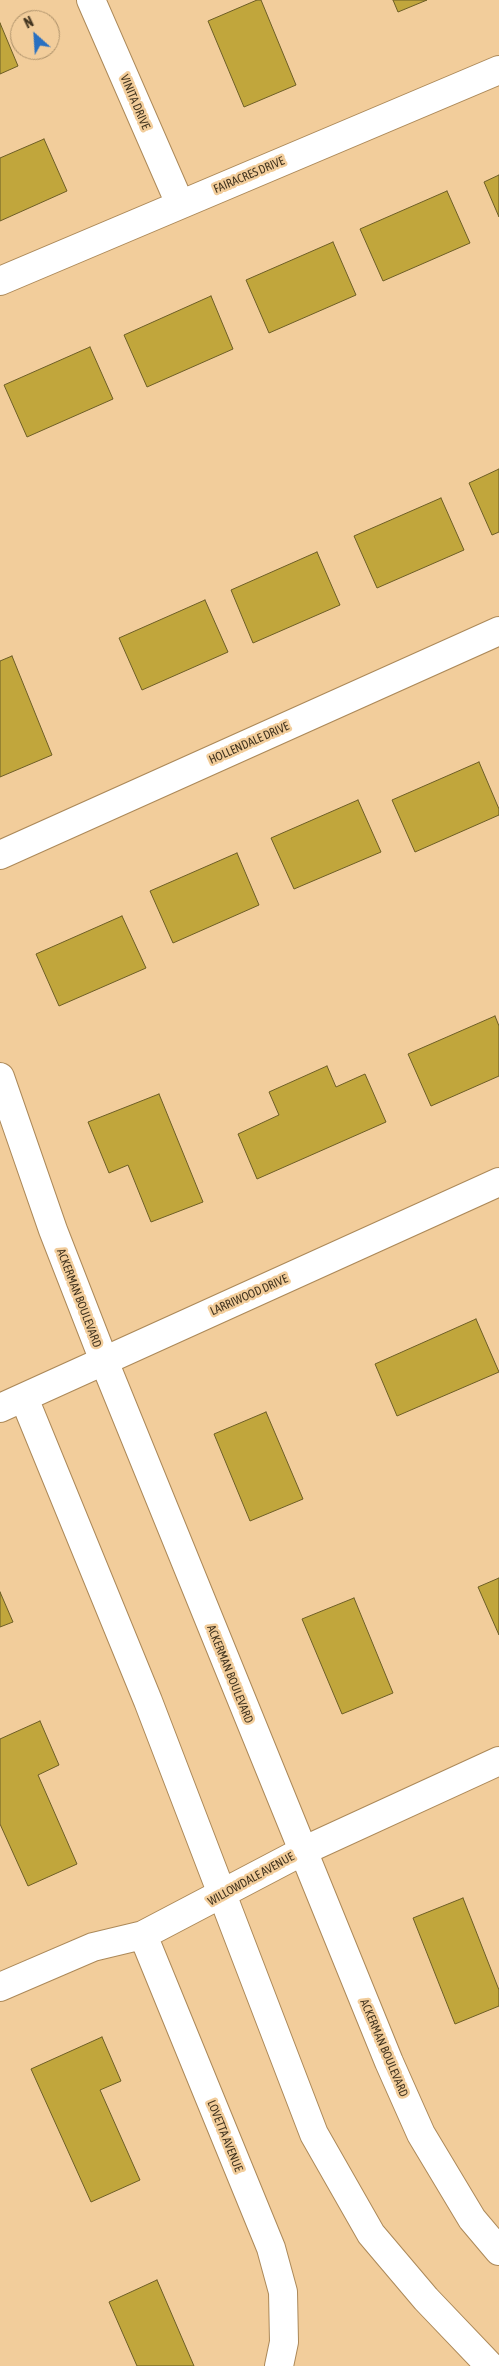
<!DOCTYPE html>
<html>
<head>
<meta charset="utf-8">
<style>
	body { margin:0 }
	#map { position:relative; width:499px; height:2366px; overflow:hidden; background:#f2cd9b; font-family:"Asap Condensed",sans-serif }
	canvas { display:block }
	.north { position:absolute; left:10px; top:10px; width:50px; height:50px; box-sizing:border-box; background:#f2cd9b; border:1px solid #ac9069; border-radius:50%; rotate:334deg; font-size:14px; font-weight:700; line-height:20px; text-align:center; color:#42341f }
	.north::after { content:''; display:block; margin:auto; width:18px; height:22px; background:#2970c1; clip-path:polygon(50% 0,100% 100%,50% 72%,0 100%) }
</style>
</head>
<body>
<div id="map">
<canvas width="499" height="2366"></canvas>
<div class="north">N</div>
</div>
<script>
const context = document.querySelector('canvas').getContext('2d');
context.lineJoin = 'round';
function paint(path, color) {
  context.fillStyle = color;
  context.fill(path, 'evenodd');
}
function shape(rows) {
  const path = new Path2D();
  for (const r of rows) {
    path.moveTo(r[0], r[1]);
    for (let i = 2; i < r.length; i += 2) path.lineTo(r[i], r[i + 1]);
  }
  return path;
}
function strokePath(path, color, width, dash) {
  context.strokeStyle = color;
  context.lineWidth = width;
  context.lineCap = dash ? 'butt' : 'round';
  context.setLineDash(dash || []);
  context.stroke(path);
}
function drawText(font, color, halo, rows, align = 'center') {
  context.font = font + ' "Asap Condensed",sans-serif';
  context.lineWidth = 5;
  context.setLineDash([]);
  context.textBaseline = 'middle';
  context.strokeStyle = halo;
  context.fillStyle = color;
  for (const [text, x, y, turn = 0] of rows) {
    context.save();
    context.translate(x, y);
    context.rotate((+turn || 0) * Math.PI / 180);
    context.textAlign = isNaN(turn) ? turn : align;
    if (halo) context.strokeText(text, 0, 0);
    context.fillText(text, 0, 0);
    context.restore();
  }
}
const building = shape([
	[257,0,261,0,296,85,244,107,208,21,257,0],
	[393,0,427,0,398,12,393,0],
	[0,23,18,66,0,74,0,23],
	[44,139,67,191,0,221,0,158,44,139],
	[499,175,499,217,484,182,499,175],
	[447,191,470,243,383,281,360,229,447,191],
	[333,242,356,295,269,333,246,280,333,242],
	[211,296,233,349,147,387,124,335,211,296],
	[90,347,113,399,27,437,4,385,90,347],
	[499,469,499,532,492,535,469,483,499,469],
	[441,498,464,550,377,588,354,536,441,498],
	[317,552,340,605,253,643,231,590,317,552],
	[205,600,228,652,142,690,119,638,205,600],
	[12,656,52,755,0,777,0,661,12,656],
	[479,762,499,809,499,815,415,852,392,800,479,762],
	[358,800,381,852,294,889,271,838,358,800],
	[237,853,259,905,173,943,150,891,237,853],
	[122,916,146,968,59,1006,36,954,122,916],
	[495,1016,499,1026,499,1076,431,1106,408,1054,495,1016],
	[327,1066,336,1087,365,1074,386,1122,257,1179,238,1134,279,1115,269,1092,327,1066],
	[159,1094,203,1202,151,1222,128,1165,109,1173,88,1122,159,1094],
	[476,1319,499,1372,397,1416,375,1364,476,1319],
	[266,1412,303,1499,250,1521,214,1434,266,1412],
	[499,1578,499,1635,478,1587,499,1578],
	[0,1592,13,1622,0,1627,0,1592],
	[354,1598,393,1693,342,1714,302,1619,354,1598],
	[40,1721,59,1765,38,1775,77,1864,28,1886,0,1824,0,1739,40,1721],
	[463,1898,499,1990,499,2006,455,2024,413,1918,463,1898],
	[102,2037,121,2081,100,2090,140,2180,91,2202,31,2069,102,2037],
	[157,2280,194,2366,137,2366,109,2302,157,2280]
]);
paint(building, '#c1a63c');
strokePath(building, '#6d5e26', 1);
const street = shape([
	[91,0,180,204],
	[0,281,499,70],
	[0,855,499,631],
	[0,1408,499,1182],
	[143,1935,271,2248,283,2292,284,2342,279,2366],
	[0,1987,93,1947,143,1935,303,1851,499,1761]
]);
const secondary = shape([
	[0,1077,53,1230,104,1361,389,2062,421,2134,472,2219,499,2251],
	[24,1398,148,1701,314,2134,371,2234,426,2299,490,2366]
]);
strokePath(street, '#ac8959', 30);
strokePath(secondary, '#ac8959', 30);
strokePath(street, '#fff', 28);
strokePath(secondary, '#fff', 28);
drawText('12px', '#42341f', '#f2cd9b', [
	["VINITA DRIVE",135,102,67],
	["FAIRACRES DRIVE",249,175,-23],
	["HOLLENDALE DRIVE",249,743,-24],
	["LARRIWOOD DRIVE",249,1295,-24],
	["ACKERMAN BOULEVARD",79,1298,69],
	["ACKERMAN BOULEVARD",230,1674,68],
	["WILLOWDALE AVENUE",251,1879,-29],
	["ACKERMAN BOULEVARD",384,2048,67],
	["LOVETTA AVENUE",225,2136,68]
]);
</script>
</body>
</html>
